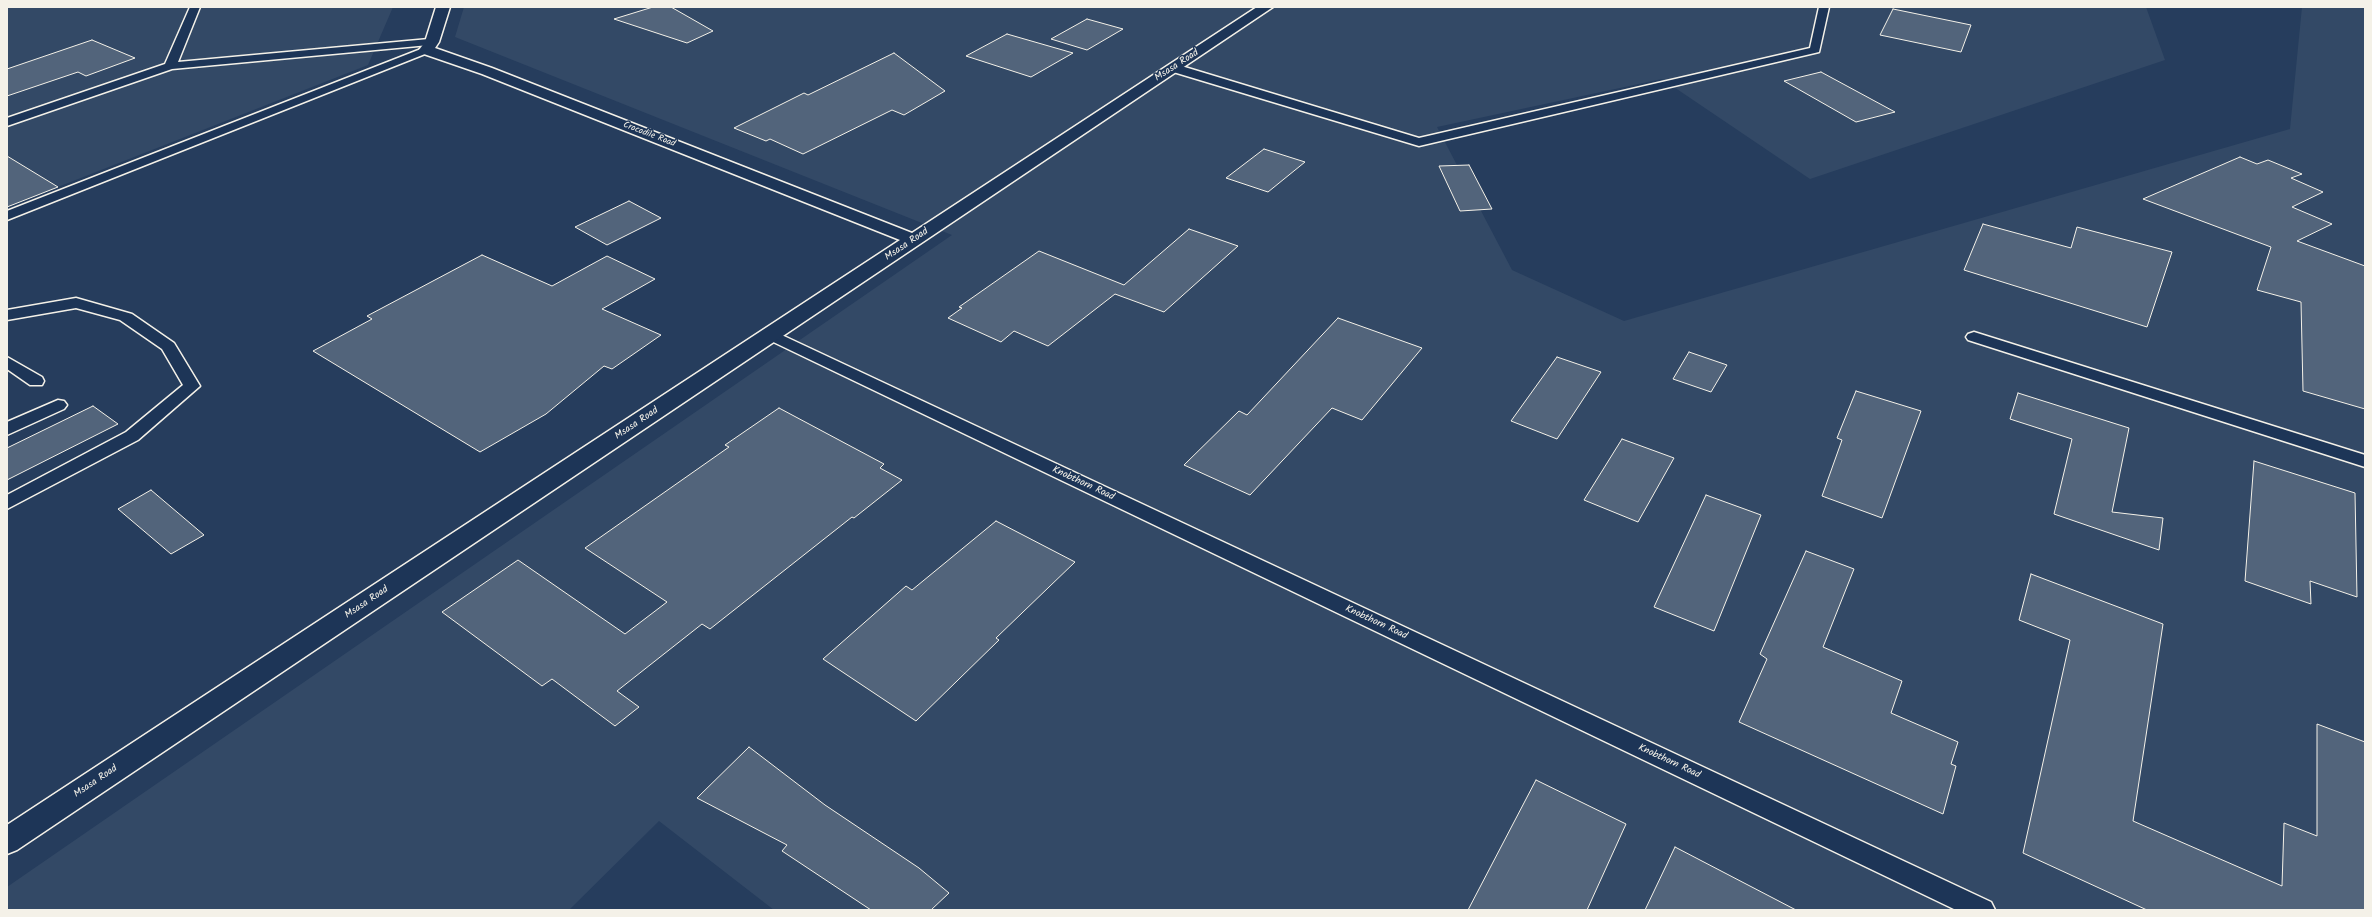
<!DOCTYPE html>
<html>
<head>
<meta charset="utf-8">
<style>
	body { margin:0 }
	#map { position:relative; width:2372px; height:917px; overflow:hidden; background:#263d5d; font-family:Kalam,sans-serif }
	canvas { display:block }
	.frame { position:absolute; inset:0; border:8px solid #f4f1e8; pointer-events:none }
</style>
</head>
<body>
<div id="map">
<canvas width="2372" height="917"></canvas>
<div class="frame"></div>
</div>
<script>
const context = document.querySelector('canvas').getContext('2d');
context.lineJoin = 'round';
function paint(path, color) {
  context.fillStyle = color;
  context.fill(path, 'evenodd');
}
function shape(rows) {
  const path = new Path2D();
  for (const r of rows) {
    path.moveTo(r[0], r[1]);
    for (let i = 2; i < r.length; i += 2) path.lineTo(r[i], r[i + 1]);
  }
  return path;
}
function strokePath(path, color, width, dash) {
  context.strokeStyle = color;
  context.lineWidth = width;
  context.lineCap = dash ? 'butt' : 'round';
  context.setLineDash(dash || []);
  context.stroke(path);
}
function drawText(font, color, halo, rows, align = 'center') {
  context.font = font + ' Kalam,sans-serif';
  context.lineWidth = 3;
  context.setLineDash([]);
  context.textBaseline = 'middle';
  context.strokeStyle = halo;
  context.fillStyle = color;
  for (const [text, x, y, turn = 0] of rows) {
    context.save();
    context.translate(x, y);
    context.rotate((+turn || 0) * Math.PI / 180);
    context.textAlign = isNaN(turn) ? turn : align;
    if (halo) context.strokeText(text, 0, 0);
    context.fillText(text, 0, 0);
    context.restore();
  }
}
paint(shape([
	[7,7,393,7,368,65,7,207],
	[464,7,2146,7,2165,60,1810,179,1662,79,1437,127,1512,270,1624,321,2290,129,2302,7,2365,7,2365,910,774,910,659,821,569,910,7,910,7,887,952,235,455,37]
]), '#334966');
const building = shape([
	[653,7,671,7,713,31,687,43,614,19,653,7],
	[1893,9,1971,25,1961,52,1880,35,1893,9],
	[1087,19,1123,29,1087,50,1051,39,1087,19],
	[1007,34,1073,53,1031,77,966,56,1007,34],
	[92,40,135,58,86,76,78,72,7,96,7,69,92,40],
	[894,53,945,91,904,115,892,110,803,154,770,139,766,141,734,128,804,93,808,95,894,53],
	[1821,72,1895,112,1856,122,1784,81,1821,72],
	[1264,149,1305,162,1268,192,1226,178,1264,149],
	[7,156,58,187,7,207,7,156],
	[2240,157,2257,164,2268,160,2302,174,2291,178,2323,192,2292,207,2332,224,2297,241,2365,266,2365,409,2303,391,2301,302,2257,290,2271,247,2143,199,2240,157],
	[1469,165,1492,209,1460,211,1439,166,1469,165],
	[629,201,661,218,607,245,575,227,629,201],
	[1983,224,2071,248,2077,227,2172,252,2147,327,1964,270,1983,224],
	[1189,229,1238,246,1164,312,1115,294,1048,346,1014,331,1001,342,948,318,962,308,959,307,1039,251,1124,285,1189,229],
	[482,255,552,286,607,256,655,279,602,309,661,335,612,369,604,366,546,414,480,452,313,351,372,319,367,316,482,255],
	[1338,318,1422,348,1362,420,1332,408,1250,495,1184,465,1239,411,1247,415,1338,318],
	[1689,352,1727,365,1711,392,1673,379,1689,352],
	[1557,357,1601,372,1557,439,1511,421,1557,357],
	[1856,391,1921,411,1882,518,1822,496,1842,440,1837,438,1856,391],
	[2018,393,2129,428,2112,512,2163,518,2159,550,2054,514,2072,439,2010,419,2018,393],
	[93,406,118,424,7,480,7,448,93,406],
	[779,408,884,464,880,468,902,480,854,518,852,517,710,629,702,624,617,691,639,707,615,726,552,679,542,686,442,612,518,560,625,634,667,602,585,548,729,447,725,445,779,408],
	[1622,439,1674,458,1638,522,1584,500,1622,439],
	[2254,461,2355,493,2357,597,2310,581,2311,604,2245,581,2254,461],
	[151,490,204,535,171,554,118,509,151,490],
	[1706,495,1761,515,1714,631,1654,607,1706,495],
	[996,521,1075,562,996,638,999,640,916,721,823,659,906,586,912,590,996,521],
	[1806,551,1854,569,1823,647,1902,681,1891,713,1958,742,1951,764,1956,766,1943,814,1739,722,1767,659,1760,654,1806,551],
	[2031,574,2163,624,2133,821,2282,886,2284,823,2317,836,2317,724,2365,742,2365,910,2147,910,2023,853,2070,640,2019,620,2031,574],
	[749,747,825,805,919,868,949,893,931,910,871,910,782,851,787,845,697,798,749,747],
	[1536,780,1626,824,1587,910,1468,910,1536,780],
	[1675,847,1796,910,1645,910,1675,847]
]);
paint(building, '#52647b');
strokePath(building, '#f4f1e8', 1);
const service = shape([
	[190,7,200,7,178,62,429,39,435,42,429,45,172,69,7,126,7,118,165,64,190,7],
	[1819,7,1829,7,1819,52,1419,146,1170,71,1168,68,1174,64,1178,65,1419,138,1810,48,1819,7],
	[426,47,430,48,432,50,430,52,7,220,7,211,426,47],
	[76,298,132,314,174,343,200,386,138,440,7,509,7,495,126,432,183,385,162,349,120,320,76,308,7,320,7,310,76,298],
	[771,330,1991,902,1995,910,1956,910,765,338,763,335,765,332,771,330],
	[1974,332,2365,455,2365,467,1968,340,1966,337,1968,334,1974,332],
	[7,357,42,377,44,381,42,385,30,385,7,369,7,357],
	[58,400,64,401,67,405,64,409,7,435,7,422,58,400]
]);
const minor = shape([
	[436,7,450,7,439,42,435,48,492,68,912,233,1257,7,1273,7,17,850,7,854,7,825,900,240,482,74,421,53,419,50,425,42,436,7]
]);
strokePath(service, '#f4f1e8', 3);
strokePath(minor, '#f4f1e8', 3);
paint(service, '#1d3557');
paint(minor, '#1d3557');
drawText('9px', '#f4f1e8', '#1d3557', [
	["Crocodile Road",649,135,21]
]);
drawText('10px', '#f4f1e8', '#1d3557', [
	["Msasa Road",1177,66,-33],
	["Msasa Road",907,245,-34],
	["Msasa Road",637,424,-34],
	["Knobthorn Road",1083,484,25],
	["Msasa Road",367,603,-34],
	["Knobthorn Road",1376,623,25],
	["Knobthorn Road",1669,762,25],
	["Msasa Road",96,782,-34]
]);
</script>
</body>
</html>
